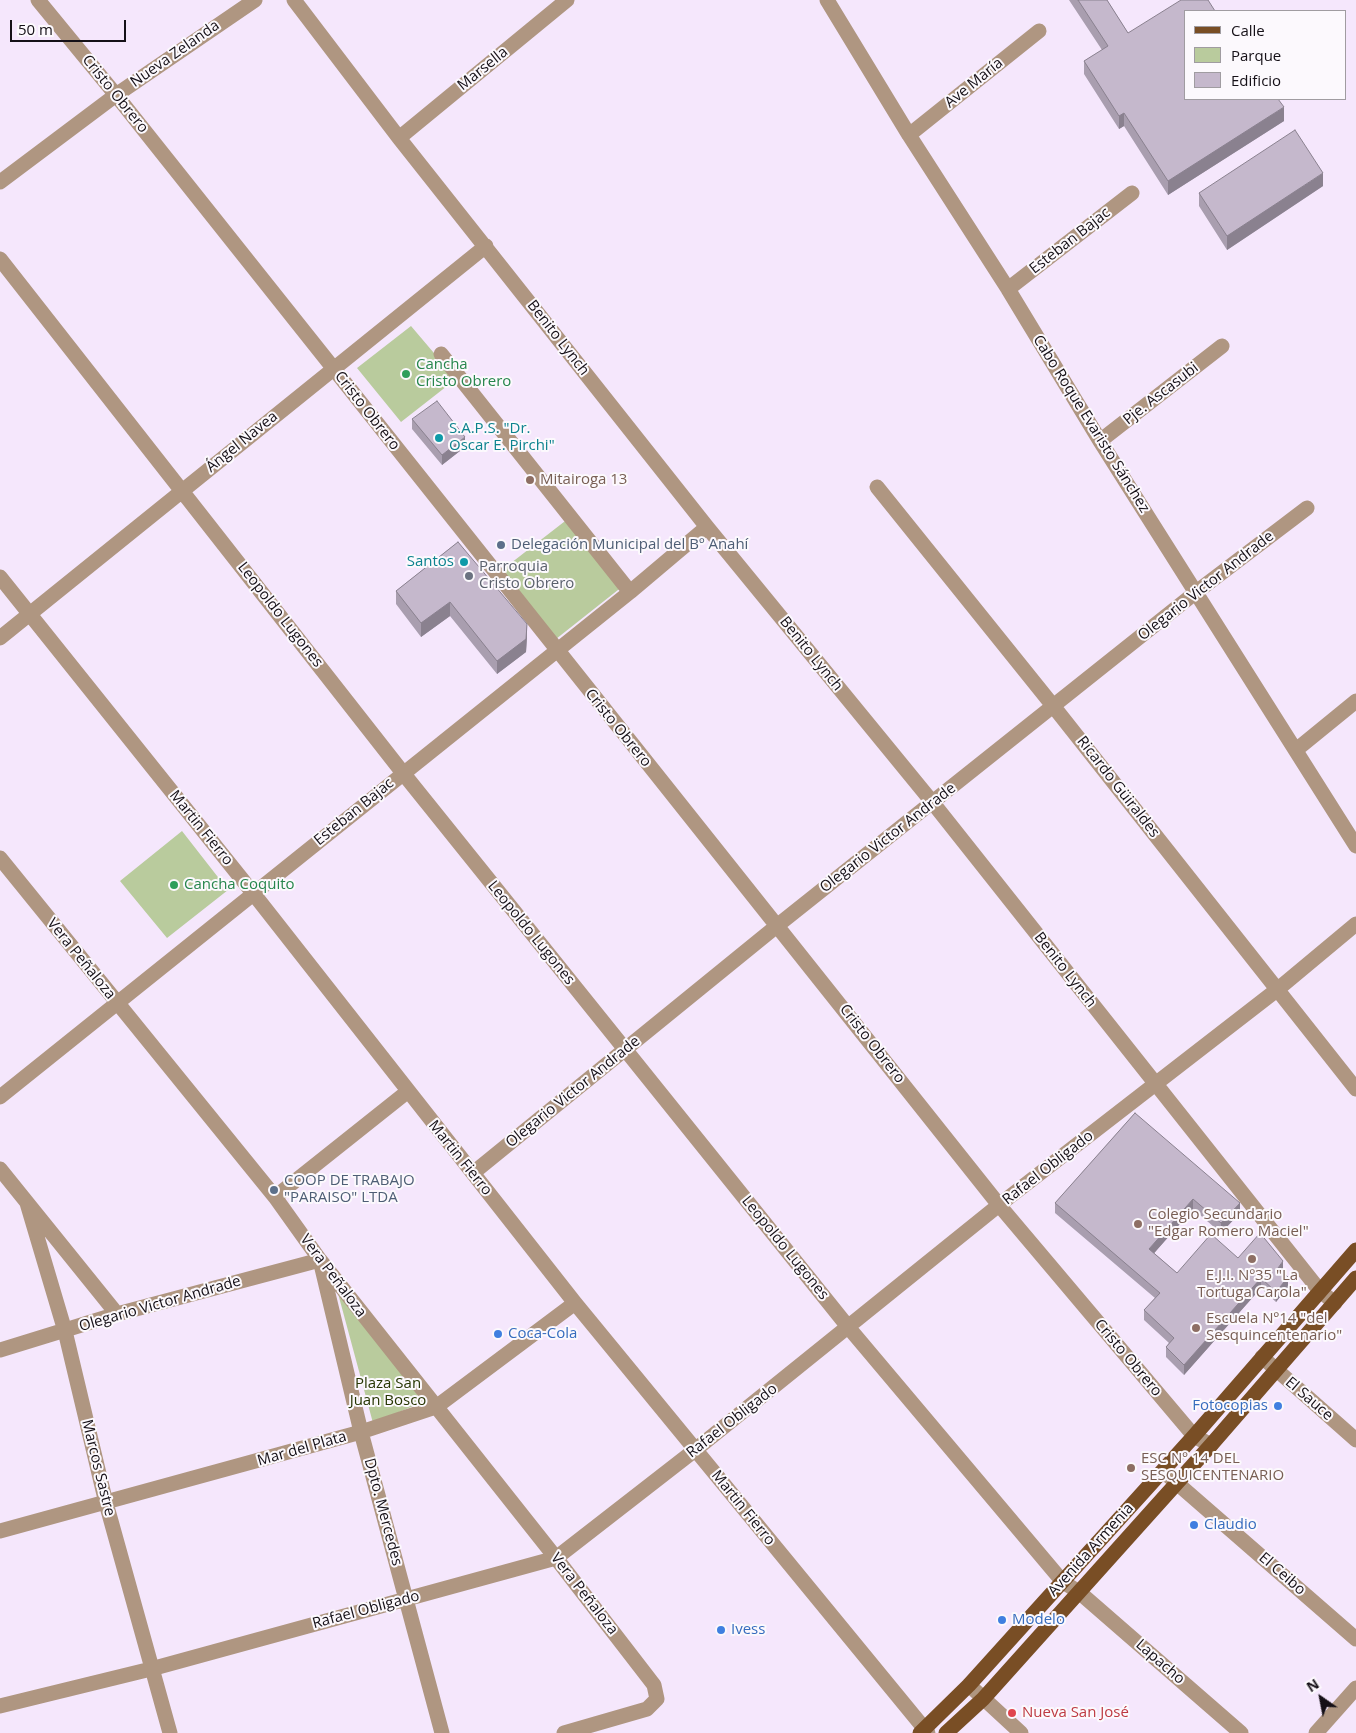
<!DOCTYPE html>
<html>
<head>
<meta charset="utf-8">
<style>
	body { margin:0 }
	#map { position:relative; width:1356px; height:1733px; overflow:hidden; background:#f5e7fc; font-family:"Open Sans",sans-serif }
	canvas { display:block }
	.legend { position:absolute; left:1184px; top:10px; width:162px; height:90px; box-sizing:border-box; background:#fcf9fd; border:1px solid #a09ca1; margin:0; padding:6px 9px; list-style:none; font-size:15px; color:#151017 }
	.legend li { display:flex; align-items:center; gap:10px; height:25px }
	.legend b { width:25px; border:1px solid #a09ca1 }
	.north { position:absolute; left:1296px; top:1673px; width:50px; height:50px; -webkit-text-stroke:4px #fcf9fd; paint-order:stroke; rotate:327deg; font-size:14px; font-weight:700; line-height:20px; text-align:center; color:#151017 }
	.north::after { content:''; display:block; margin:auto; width:18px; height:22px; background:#151017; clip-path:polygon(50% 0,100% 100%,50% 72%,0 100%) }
	.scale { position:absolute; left:10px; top:20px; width:116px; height:22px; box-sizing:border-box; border:2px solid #151017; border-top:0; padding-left:6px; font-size:15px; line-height:18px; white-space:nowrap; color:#151017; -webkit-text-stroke:4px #fcf9fd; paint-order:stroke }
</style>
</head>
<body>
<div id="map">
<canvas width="1356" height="1733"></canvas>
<ul class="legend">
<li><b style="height:6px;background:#794e25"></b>Calle</li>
<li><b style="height:14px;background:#b9cb9d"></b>Parque</li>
<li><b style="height:14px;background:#c5b8cc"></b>Edificio</li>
</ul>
<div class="north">N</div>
<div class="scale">50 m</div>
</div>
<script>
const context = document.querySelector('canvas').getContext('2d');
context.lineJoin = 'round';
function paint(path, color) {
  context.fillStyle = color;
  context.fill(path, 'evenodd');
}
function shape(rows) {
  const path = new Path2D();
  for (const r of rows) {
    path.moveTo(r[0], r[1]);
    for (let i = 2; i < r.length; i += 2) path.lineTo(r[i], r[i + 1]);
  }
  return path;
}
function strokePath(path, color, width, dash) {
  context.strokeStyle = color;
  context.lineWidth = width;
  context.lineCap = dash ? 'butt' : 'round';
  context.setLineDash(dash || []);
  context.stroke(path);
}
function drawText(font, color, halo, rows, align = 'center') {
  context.font = font + ' "Open Sans",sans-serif';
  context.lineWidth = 4;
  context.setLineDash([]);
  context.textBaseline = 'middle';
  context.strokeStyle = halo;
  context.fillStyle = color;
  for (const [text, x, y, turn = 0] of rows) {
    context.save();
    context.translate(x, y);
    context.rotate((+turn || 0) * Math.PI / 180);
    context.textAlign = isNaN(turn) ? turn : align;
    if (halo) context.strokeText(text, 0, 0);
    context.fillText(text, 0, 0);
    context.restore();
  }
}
paint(shape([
	[411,326,456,379,401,422,357,368],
	[569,518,623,586,556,639,502,570],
	[182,831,228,890,167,938,120,881],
	[336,1286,423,1402,373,1423]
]), '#b9cb9d');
strokePath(shape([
	[38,0,116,95,999,1205,1194,1436,1211,1445],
	[294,0,399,138,707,527,933,803,1320,1291,1335,1303],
	[827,0,909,135,1008,289,1100,441,1356,846],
	[909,135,1039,31],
	[399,138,567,0],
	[0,182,116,95,255,0],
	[0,259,403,773,849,1328,1063,1582,1079,1592,1241,1733],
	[1008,289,1132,193],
	[441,354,630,592],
	[1100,441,1222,346],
	[877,487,1054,707,1356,1089],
	[0,577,253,893,575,1303,928,1733],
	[0,638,486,246],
	[1296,750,1356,701],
	[0,858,275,1197,320,1260,556,1558,654,1685,657,1699,647,1709,564,1733],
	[0,1097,630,592,707,527],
	[0,1169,117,1314],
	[473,1173,778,925,1195,593,1307,508],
	[275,1197,407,1092],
	[27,1203,65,1331,106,1503,170,1733],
	[0,1350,117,1314,320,1260,361,1432,442,1733],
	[1262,1357,1356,1440],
	[1163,1471,1356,1639],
	[0,1531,361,1432,436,1407,575,1303],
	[969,1685,1021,1733],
	[0,1706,151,1669,556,1558,695,1450,999,1205,1278,989,1356,924],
	[1316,1733,1356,1688]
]), '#af9681', 15);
strokePath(shape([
	[920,1733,969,1685,1194,1436,1356,1250],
	[946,1733,983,1699,1211,1445,1356,1278]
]), '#794e25', 15);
paint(shape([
	[1069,0,1107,0,1128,33,1284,121,1168,195,1124,126,1119,129,1084,74,1084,61,1102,50],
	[1323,186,1227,250,1199,206,1199,193],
	[412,419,465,447,442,465,412,429],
	[458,542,527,637,526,652,497,674,450,616,421,637,396,604,396,591],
	[1135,1113,1240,1213,1221,1233,1193,1209,1154,1253,1177,1273,1238,1258,1283,1271,1283,1272,1288,1287,1276,1302,1261,1288,1184,1375,1166,1357,1166,1347,1169,1343,1144,1320,1144,1310,1155,1298,1055,1213,1055,1203]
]), '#a99eaf');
paint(shape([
	[1284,107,1284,121,1168,195,1168,181],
	[1124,113,1124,126,1119,129,1119,116],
	[1323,173,1323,186,1227,250,1227,236],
	[465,437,465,447,442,465,442,455],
	[450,602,450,616,421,637,421,623],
	[527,624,527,637,526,652,497,674,497,661],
	[1193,1199,1193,1209,1149,1259,1149,1249],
	[1240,1203,1240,1213,1221,1233,1221,1223],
	[1283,1261,1283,1271,1278,1278,1278,1268],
	[1288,1277,1288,1287,1276,1302,1276,1292],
	[1261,1278,1261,1288,1184,1375,1184,1365]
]), '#8a818f');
const building = shape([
	[1078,0,1107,0,1128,33,1181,0,1208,0,1215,11,1185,11,1185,99,1278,99,1284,107,1168,181,1124,113,1119,116,1084,61,1108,46,1078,0],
	[1295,130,1323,173,1227,236,1199,193,1295,130],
	[437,401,465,437,442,455,412,419,437,401],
	[458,542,527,624,526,639,497,661,450,602,421,623,396,591,458,542],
	[1135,1113,1240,1203,1221,1223,1193,1199,1149,1249,1177,1273,1211,1234,1238,1258,1260,1233,1283,1261,1278,1268,1288,1277,1276,1292,1261,1278,1184,1365,1166,1347,1174,1338,1144,1310,1160,1293,1055,1203,1135,1113]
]);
paint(building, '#c5b8cc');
strokePath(building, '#8a818f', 1);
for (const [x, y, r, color] of [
	[406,374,5,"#2e9e5b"],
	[439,438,5,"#0f9aa8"],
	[530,480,5,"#8d6e63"],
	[501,545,5,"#5c6f8a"],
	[464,562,5,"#0f9aa8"],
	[469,576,5,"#6b7280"],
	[174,885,5,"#2e9e5b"],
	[274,1190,5,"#5c6f8a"],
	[1138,1224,5,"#8d6e63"],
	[1252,1259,5,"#8d6e63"],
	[1196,1328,5,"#8d6e63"],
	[498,1334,5,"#3f7fe0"],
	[1278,1406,5,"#3f7fe0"],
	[1131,1468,5,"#8d6e63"],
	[1194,1525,5,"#3f7fe0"],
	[1002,1620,5,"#3f7fe0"],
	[721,1630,5,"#3f7fe0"],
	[1012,1713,5,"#e0444e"]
]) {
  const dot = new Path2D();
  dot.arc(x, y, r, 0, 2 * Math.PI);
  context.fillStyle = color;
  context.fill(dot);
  strokePath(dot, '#fcf9fd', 2);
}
drawText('15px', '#151017', '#fcf9fd', [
	["Nueva Zelanda",175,54,-35],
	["Marsella",483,69,-39],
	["Ave María",974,83,-39],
	["Cristo Obrero",115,94,51],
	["Esteban Bajac",1070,241,-38],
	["Benito Lynch",558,338,52],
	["Pje. Ascasubi",1161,394,-38],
	["Cristo Obrero",367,411,52],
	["Cabo Roque Evaristo Sánchez",1091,424,58],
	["Ángel Navea",242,442,-39],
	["Olegario Victor Andrade",1206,586,-38],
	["Leopoldo Lugones",280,615,52],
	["Benito Lynch",811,654,51],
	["Cristo Obrero",618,728,51],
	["Ricardo Güiraldes",1118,787,52],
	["Esteban Bajac",354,812,-39],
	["Martin Fierro",201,828,51],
	["Olegario Victor Andrade",888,838,-38],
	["Leopoldo Lugones",531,933,51],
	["Vera Peñaloza",81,959,51],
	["Benito Lynch",1065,970,52],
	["Cristo Obrero",872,1044,52],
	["Olegario Victor Andrade",573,1092,-39],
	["Martin Fierro",460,1158,51],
	["Rafael Obligado",1048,1168,-38],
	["Leopoldo Lugones",785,1248,51],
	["Vera Peñaloza",333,1276,53],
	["Olegario Victor Andrade",160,1304,-16],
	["Cristo Obrero",1128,1358,50],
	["El Sauce",1309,1399,41],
	["Rafael Obligado",732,1421,-38],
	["Mar del Plata",302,1449,-16],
	["Marcos Sastre",98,1468,76],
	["Martin Fierro",743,1508,51],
	["Dpto. Mercedes",383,1512,75],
	["Avenida Armenia",1091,1550,-48],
	["El Ceibo",1282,1574,41],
	["Vera Peñaloza",584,1594,52],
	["Rafael Obligado",366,1610,-15],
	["Lapacho",1160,1662,41]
]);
drawText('15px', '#27864d', '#fcf9fd', [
	["Cancha",416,365],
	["Cristo Obrero",416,382],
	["Cancha Coquito",184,885]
], 'left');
drawText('15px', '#0d838f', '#fcf9fd', [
	["S.A.P.S. \"Dr.",449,429],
	["Oscar E. Pirchi\"",449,446],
	["Santos",454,562,"right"]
], 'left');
drawText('15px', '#785e54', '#fcf9fd', [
	["Mitairoga 13",540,480],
	["Colegio Secundario",1148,1215],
	["\"Edgar Romero Maciel\"",1148,1232],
	["E.J.I. Nº35 \"La",1252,1276,"center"],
	["Tortuga Carola\"",1252,1293,"center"],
	["Escuela Nº14 \"del",1206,1319],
	["Sesquincentenario\"",1206,1336],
	["ESC Nº 14 DEL",1141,1459],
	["SESQUICENTENARIO",1141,1476]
], 'left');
drawText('15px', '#4e5e75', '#fcf9fd', [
	["Delegación Municipal del Bº Anahí",511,545],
	["COOP DE TRABAJO",284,1181],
	["\"PARAISO\" LTDA",284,1198]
], 'left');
drawText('15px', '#5b616d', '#fcf9fd', [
	["Parroquia",479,567],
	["Cristo Obrero",479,584]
], 'left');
drawText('15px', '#366cbe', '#fcf9fd', [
	["Coca-Cola",508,1334],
	["Fotocopias",1268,1406,"right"],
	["Claudio",1204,1525],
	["Modelo",1012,1620],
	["Ivess",731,1630]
], 'left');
drawText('15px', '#273603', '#fcf9fd', [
	["Plaza San",388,1384],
	["Juan Bosco",388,1401]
]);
drawText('15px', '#be3a42', '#fcf9fd', [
	["Nueva San José",1022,1713]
], 'left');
</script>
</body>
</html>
